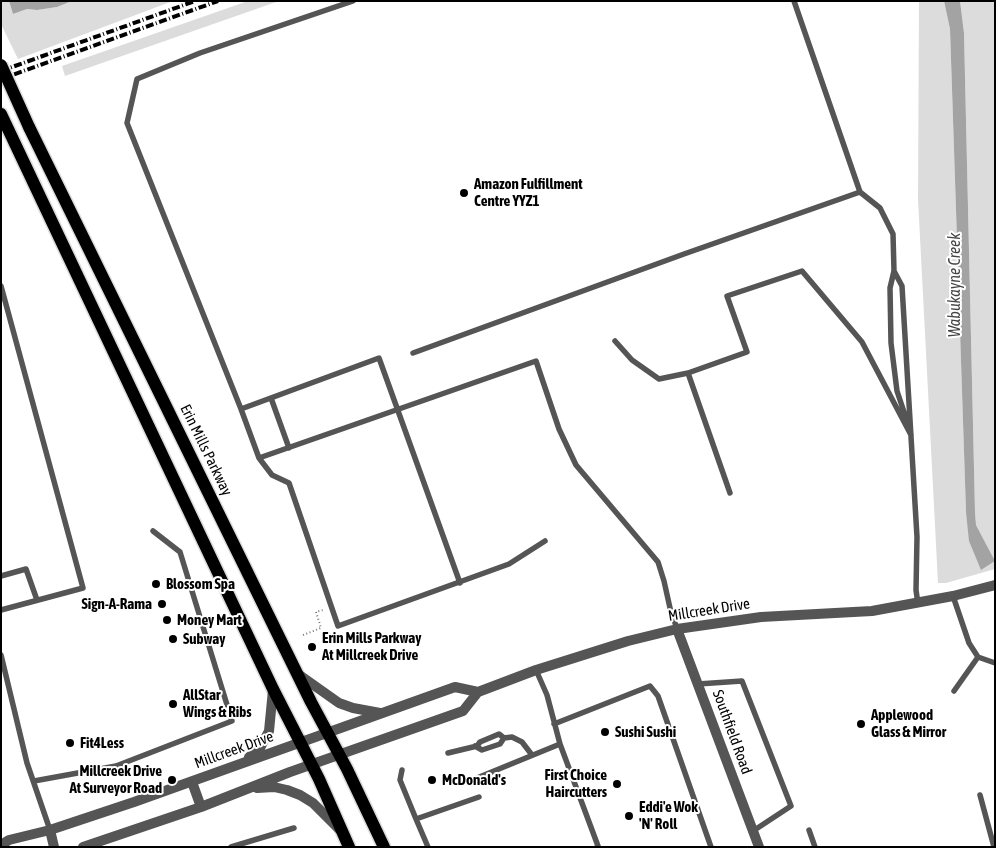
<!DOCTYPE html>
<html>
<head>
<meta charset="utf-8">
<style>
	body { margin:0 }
	#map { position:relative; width:996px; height:848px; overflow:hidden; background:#fff; font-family:"Asap Condensed",sans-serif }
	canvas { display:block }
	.frame { position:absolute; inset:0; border:2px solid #000; pointer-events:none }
</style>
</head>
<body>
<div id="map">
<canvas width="996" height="848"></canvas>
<div class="frame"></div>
</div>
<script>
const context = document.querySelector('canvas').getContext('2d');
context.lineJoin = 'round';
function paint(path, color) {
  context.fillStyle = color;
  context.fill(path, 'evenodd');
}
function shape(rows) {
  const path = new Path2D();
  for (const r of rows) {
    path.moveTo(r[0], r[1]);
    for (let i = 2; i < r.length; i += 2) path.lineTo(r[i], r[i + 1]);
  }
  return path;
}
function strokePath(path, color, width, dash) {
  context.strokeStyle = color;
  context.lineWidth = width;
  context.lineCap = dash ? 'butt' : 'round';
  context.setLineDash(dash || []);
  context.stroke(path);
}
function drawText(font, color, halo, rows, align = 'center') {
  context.font = font + ' "Asap Condensed",sans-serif';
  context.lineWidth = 4;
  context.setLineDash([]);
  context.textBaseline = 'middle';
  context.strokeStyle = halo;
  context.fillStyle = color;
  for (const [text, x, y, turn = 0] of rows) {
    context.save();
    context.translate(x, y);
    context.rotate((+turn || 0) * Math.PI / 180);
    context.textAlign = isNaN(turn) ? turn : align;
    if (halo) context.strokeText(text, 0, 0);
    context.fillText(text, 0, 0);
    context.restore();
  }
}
paint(shape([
	[1,1,9,1,13,14,27,9,37,10,57,7,72,1,173,1,18,59,1,24],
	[248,1,279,1,65,76,62,66],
	[919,1,944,1,950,29,966,512,982,569,995,561,995,569,946,583,938,583,918,199],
	[960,1,995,1,995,561,976,525,975,512,964,33]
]), '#dcdcdc');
paint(shape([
	[9,1,72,1,57,7,37,10,27,9,13,14],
	[944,1,960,1,964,33,975,512,976,525,995,561,981,570,969,541,966,512,950,29]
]), '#a3a3a3');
const primary = shape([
	[1,114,273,689,319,779,349,847],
	[29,127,311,702,347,769,384,847]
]);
strokePath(primary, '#dbdbdb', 15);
strokePath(shape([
	[303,635,321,628,316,612,323,610]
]), '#777', 2, [1, 2.5]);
strokePath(shape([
	[860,192,880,208,893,234,894,271,890,288,891,343,897,391,907,421],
	[894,271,902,286,917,537,916,590,918,604],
	[1,286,83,588,1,610],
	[615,341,632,360,659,379,688,373,747,352,727,296,802,271,862,342,911,435],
	[413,353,684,254,860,192,794,1],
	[688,373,730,493],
	[271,398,289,448],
	[241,409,379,358,460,583],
	[259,458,241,409,127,123,137,79,200,53,353,1],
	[545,541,509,564,338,626,289,483,272,475,259,458,536,361,559,429,576,465,658,562,664,581,670,608,677,629],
	[1,576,26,569,37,600],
	[953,596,969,643,978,657,995,663],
	[1,655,27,763,50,830],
	[536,670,547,695,560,744,598,846,597,847],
	[698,684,742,681,791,806,753,831],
	[954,691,978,657],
	[554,724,650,686,658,696,711,847],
	[475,746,482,750,500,744,504,738],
	[448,753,477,746,480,742,499,734,504,738,512,737,522,742,532,755],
	[402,770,400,780,416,819],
	[472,780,560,744],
	[34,781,116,766,232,721,180,552,153,531],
	[980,795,994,847],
	[809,830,815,847],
	[231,847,294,828],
	[428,847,416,819,479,797]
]), '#555', 5.5);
strokePath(shape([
	[677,629,759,847],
	[50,830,54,847]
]), '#555', 10);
strokePath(shape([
	[298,674,339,703,353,708,380,713],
	[249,757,259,750,269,731,273,690],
	[192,782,201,807],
	[257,788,274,787,287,790,300,795,313,803,339,829],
	[1,845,9,840,50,830,134,802,455,687,478,692,536,670,628,641,677,629,761,617,872,611,953,596,995,585],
	[83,847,201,807,290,772,463,711,478,692]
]), '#555', 10);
strokePath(primary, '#000', 12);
strokePath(shape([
	[1,71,195,1],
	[1,79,218,1]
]), '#000', 4, [8, 2.5, 1, 2.5]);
const primaryBridge = shape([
	[1,65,29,127]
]);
strokePath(primaryBridge, '#dbdbdb', 15, []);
strokePath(primaryBridge, '#000', 12);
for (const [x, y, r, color] of [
	[464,193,5,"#000"],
	[156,584,5,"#000"],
	[162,604,5,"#000"],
	[167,620,5,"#000"],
	[173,639,5,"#000"],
	[312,647,5,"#000"],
	[173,704,5,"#000"],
	[861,724,5,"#000"],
	[605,732,5,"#000"],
	[70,743,5,"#000"],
	[172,780,5,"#000"],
	[432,780,5,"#000"],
	[617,784,5,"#000"],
	[629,816,5,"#000"]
]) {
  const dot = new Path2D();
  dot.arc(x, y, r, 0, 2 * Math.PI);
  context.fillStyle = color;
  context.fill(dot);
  strokePath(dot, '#fff', 2);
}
drawText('bold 15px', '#000', '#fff', [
	["Amazon Fulfillment",474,184],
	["Centre YYZ1",474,201],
	["Blossom Spa",166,584],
	["Sign-A-Rama",152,604,"right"],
	["Money Mart",177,620],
	["Erin Mills Parkway",322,638],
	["At Millcreek Drive",322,655],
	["Subway",183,639],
	["AllStar",183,695],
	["Wings & Ribs",183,712],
	["Applewood",871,715],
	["Glass & Mirror",871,732],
	["Sushi Sushi",615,732],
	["Fit4Less",80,743],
	["Millcreek Drive",162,771,"right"],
	["At Surveyor Road",162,788,"right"],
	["First Choice",607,775,"right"],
	["Haircutters",607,792,"right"],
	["McDonald's",442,780],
	["Eddi'e Wok",639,807],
	["'N' Roll",639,824]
], 'left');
drawText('15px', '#000', '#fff', [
	["Erin Mills Parkway",206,450,64],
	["Millcreek Drive",709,610,-9],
	["Southfield Road",732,732,70],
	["Millcreek Drive",234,750,-20]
]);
drawText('italic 16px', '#444', '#fff', [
	["Wabukayne Creek",955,285,-90]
]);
</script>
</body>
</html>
